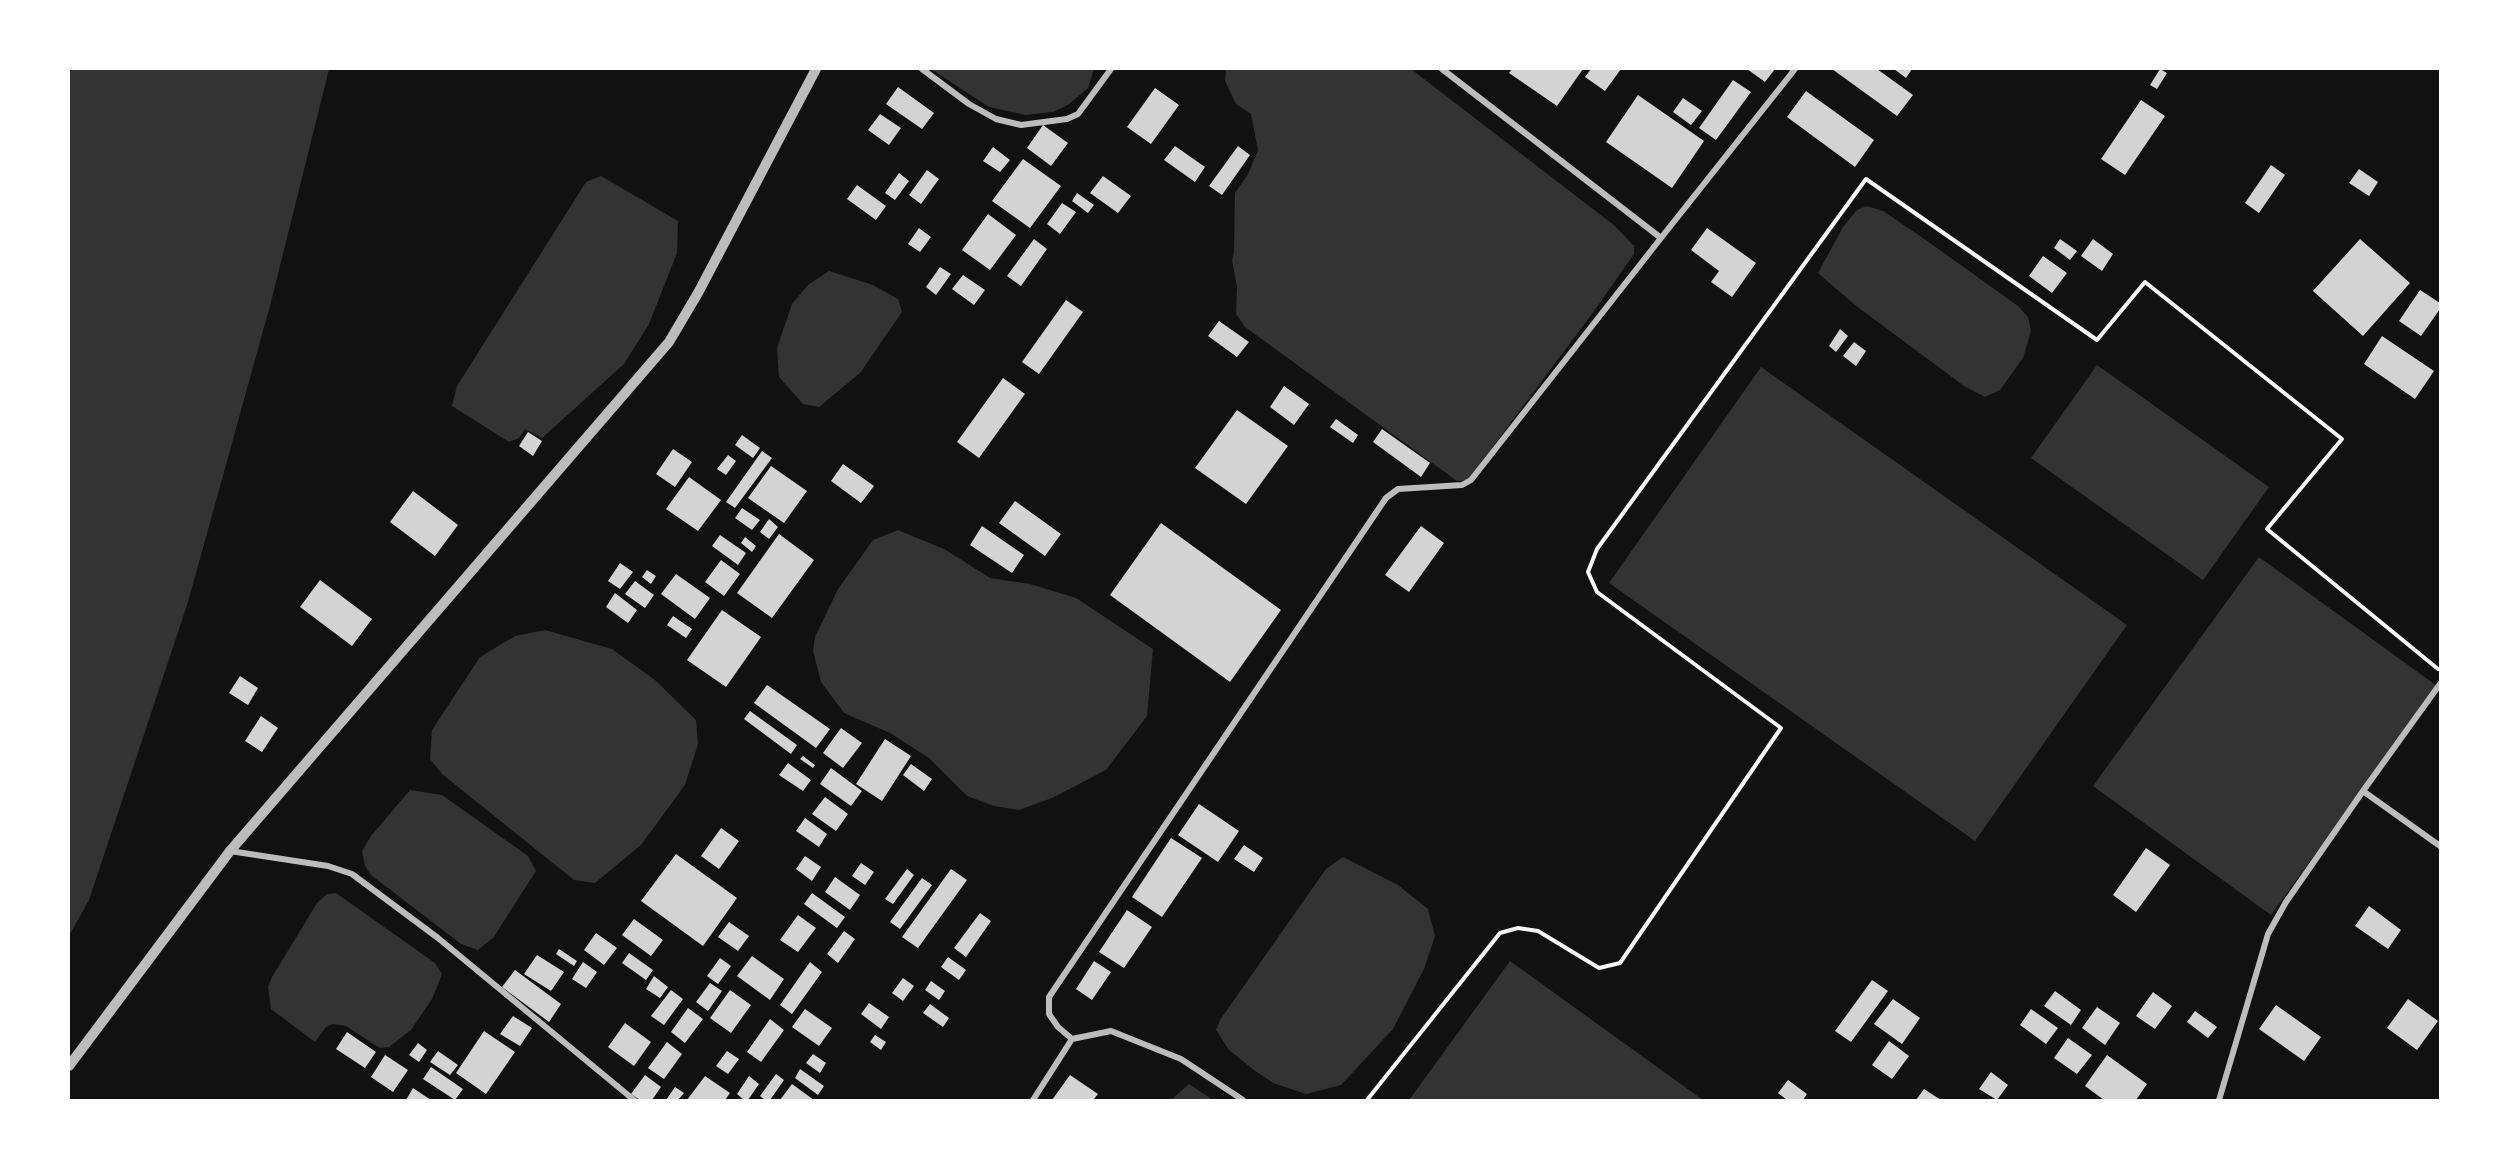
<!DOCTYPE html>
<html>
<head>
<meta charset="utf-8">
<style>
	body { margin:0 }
	#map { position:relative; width:2509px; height:1169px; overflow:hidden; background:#111; font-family:Ubuntu,sans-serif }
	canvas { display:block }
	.frame { position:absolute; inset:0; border:70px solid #fff; pointer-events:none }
</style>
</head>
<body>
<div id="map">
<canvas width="2509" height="1169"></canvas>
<div class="frame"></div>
</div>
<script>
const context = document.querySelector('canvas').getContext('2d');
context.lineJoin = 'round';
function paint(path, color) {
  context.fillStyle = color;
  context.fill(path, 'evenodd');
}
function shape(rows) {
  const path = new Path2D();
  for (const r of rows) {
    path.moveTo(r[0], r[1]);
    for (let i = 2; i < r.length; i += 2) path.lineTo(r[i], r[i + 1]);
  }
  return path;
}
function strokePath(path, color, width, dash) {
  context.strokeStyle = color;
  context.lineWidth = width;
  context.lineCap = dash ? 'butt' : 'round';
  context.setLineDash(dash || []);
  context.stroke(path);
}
paint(shape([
	[69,69,329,69,271,302,188,602,89,900,69,936],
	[931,69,1094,69,1088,88,1068,105,1053,112,1026,115,989,107],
	[1226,69,1411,69,1615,226,1634,246,1634,254,1597,307,1468,480,1457,481,1245,327,1236,314,1237,287,1232,260,1234,252,1235,193,1248,174,1258,150,1251,114,1236,104,1225,81],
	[601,176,678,221,677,253,649,324,624,364,542,438,525,429,519,438,509,442,452,406,457,386,586,182],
	[1867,206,1883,211,1923,238,2018,306,2028,317,2031,331,2023,358,2000,390,1985,397,1964,386,1855,305,1818,273,1843,227,1857,210],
	[829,271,873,285,898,299,902,312,860,373,819,407,803,404,779,377,777,348,792,304,808,285],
	[2097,365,2269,487,2203,580,2031,458],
	[1761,367,2127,625,1975,841,1609,583],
	[898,530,946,550,990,578,1030,584,1076,598,1153,649,1147,716,1106,770,1052,798,1019,810,994,806,967,796,929,758,890,733,844,713,821,682,813,651,815,637,838,589,873,540],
	[2259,557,2437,686,2271,915,2093,786],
	[545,630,612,649,655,680,696,720,698,744,685,785,641,845,595,883,574,880,442,774,430,759,432,730,480,657,515,636],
	[410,790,442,795,528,856,536,871,493,938,478,950,461,944,371,875,365,866,362,851,371,836],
	[1343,857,1398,885,1428,909,1435,936,1424,969,1393,1029,1341,1085,1306,1094,1273,1083,1254,1070,1229,1050,1216,1030,1220,1020,1326,869],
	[336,893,435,963,442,974,432,999,411,1030,389,1047,380,1048,346,1026,333,1024,326,1027,315,1042,271,1009,268,987,272,977,317,903,327,894],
	[1510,961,1703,1100,1409,1100],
	[1189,1084,1213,1100,1171,1100]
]), '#333');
paint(shape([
	[1512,69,1583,69,1557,106,1509,73],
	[1591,69,1621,69,1605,91,1585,77],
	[1747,69,1775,69,1765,82],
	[1832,69,1877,69,1913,95,1897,116],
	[1894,69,1912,69,1906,78],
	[2160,69,2167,73,2157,89,2150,85],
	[1733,80,1751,92,1716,140,1699,128],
	[898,87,934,113,922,129,886,104],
	[1155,88,1179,105,1151,144,1127,127],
	[1806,91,1874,140,1855,167,1787,117],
	[1638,95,1704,141,1672,188,1606,142],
	[1683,98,1702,111,1691,125,1673,112],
	[2141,100,2165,116,2125,175,2101,159],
	[880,114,901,128,889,145,868,130],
	[1043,125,1068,143,1051,166,1027,148],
	[1175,146,1205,167,1195,182,1164,160],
	[1238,146,1250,155,1222,195,1209,186],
	[993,147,1010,160,1000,172,983,161],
	[1023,159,1061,186,1030,228,992,201],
	[2271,165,2285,175,2259,213,2245,203],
	[2359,169,2378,182,2369,196,2349,183],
	[927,170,939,179,921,204,909,195],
	[899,173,909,181,895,200,885,193],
	[1103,176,1131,196,1118,213,1090,193],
	[857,185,886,206,876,220,847,199],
	[1077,193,1094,205,1088,213,1072,201],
	[1062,203,1076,212,1060,234,1047,224],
	[988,214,1016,235,990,270,962,250],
	[919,228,931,237,920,252,908,244],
	[1707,228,1756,263,1732,297,1711,282,1719,271,1691,250],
	[1034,239,1047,249,1021,286,1007,276],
	[2060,239,2077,251,2070,260,2054,248],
	[2093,239,2113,254,2102,271,2081,256],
	[2360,239,2410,283,2363,336,2313,291],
	[2043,256,2067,273,2052,293,2029,276],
	[940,267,951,274,936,295,926,287],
	[963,275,985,290,974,305,952,289],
	[2420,290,2440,303,2440,309,2421,336,2399,321],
	[1066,300,1083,312,1039,374,1022,362],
	[1219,321,1249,342,1237,357,1208,336],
	[1840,329,1848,336,1836,352,1829,346],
	[2382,336,2434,371,2415,399,2364,364],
	[1854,342,1866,351,1856,366,1843,356],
	[1003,378,1025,394,979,458,957,442],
	[1284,386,1309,404,1294,425,1270,407],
	[1237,410,1288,446,1246,504,1195,468],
	[1336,419,1358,435,1353,443,1330,427],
	[1382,429,1430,463,1421,477,1373,442],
	[528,432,542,441,533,456,519,446],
	[742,435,760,448,753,458,735,445],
	[673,449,692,462,675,487,656,474],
	[762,451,772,458,735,508,726,502],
	[728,455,736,461,726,475,717,469],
	[843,464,874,486,861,503,831,481],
	[771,466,807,491,784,523,748,498],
	[689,477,721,500,698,531,666,509],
	[413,491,458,525,435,556,390,522],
	[1015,501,1061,534,1045,556,999,523],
	[742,508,760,520,752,530,735,518],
	[769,519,778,527,769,539,760,532],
	[1161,523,1281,610,1230,682,1110,595],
	[982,526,1024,555,1012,573,970,545],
	[1421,526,1444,543,1409,592,1385,575],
	[779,534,814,560,772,618,737,593],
	[720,535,746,553,738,565,712,546],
	[745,537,756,546,752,552,741,543],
	[721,560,740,574,724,596,705,582],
	[620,563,633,572,620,589,608,581],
	[647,570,656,576,651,584,642,577],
	[676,574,710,598,695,619,661,594],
	[320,580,372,619,352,646,300,607],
	[635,581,654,595,645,608,625,594],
	[615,593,637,610,628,623,606,607],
	[722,610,761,637,726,687,687,660],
	[673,616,692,629,686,638,667,625],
	[240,676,258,688,248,705,229,693],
	[767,685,830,729,816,748,754,703],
	[750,711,797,745,791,754,744,719],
	[261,716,278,728,262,752,245,741],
	[841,728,862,743,843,768,823,753],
	[885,739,911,756,882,801,856,784],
	[803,756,815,765,813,768,800,759],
	[788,763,811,780,803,791,779,775],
	[911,764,932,779,924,791,903,775],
	[831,768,862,791,851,806,820,784],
	[825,797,848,814,836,831,812,814],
	[1199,804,1239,831,1218,862,1178,835],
	[805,818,827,834,819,847,796,831],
	[721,828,739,841,719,869,701,856],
	[1171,838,1202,858,1162,917,1132,897],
	[1244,845,1263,858,1254,872,1234,859],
	[2146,848,2170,865,2136,912,2113,895],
	[676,854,737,898,703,946,641,901],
	[805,856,821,867,812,881,796,869],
	[861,863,874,872,865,885,852,876],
	[907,869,914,875,893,904,885,899],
	[951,869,967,880,918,948,902,937],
	[835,877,860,895,850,910,825,892],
	[922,878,932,885,900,929,890,922],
	[812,893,845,917,837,928,804,904],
	[2369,906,2401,930,2388,949,2355,926],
	[1127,910,1152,927,1124,968,1099,952],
	[980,913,991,921,966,957,954,948],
	[798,915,816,928,798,952,780,940],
	[634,919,663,940,651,956,622,935],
	[729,922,749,936,738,951,718,937],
	[844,931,855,939,838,963,827,954],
	[596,933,617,948,604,965,584,950],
	[559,949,577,961,574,966,556,954],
	[629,953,653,970,646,980,622,963],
	[537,955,564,972,551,991,524,974],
	[752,956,784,979,770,1000,737,976],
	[948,957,966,970,959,980,941,967],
	[720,958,731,966,718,984,707,976],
	[1094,961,1111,972,1092,1000,1076,989],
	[583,962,597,972,586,988,572,979],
	[810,962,822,972,792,1014,780,1005],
	[515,970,561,1004,549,1022,502,987],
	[654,976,668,987,660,998,646,989],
	[903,978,914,986,903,1001,892,993],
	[1872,980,1888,991,1851,1042,1835,1031],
	[931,981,945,991,939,1000,925,990],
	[710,983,722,991,708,1011,696,1002],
	[671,990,683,999,664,1025,651,1016],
	[730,990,751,1005,731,1033,710,1018],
	[2055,991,2081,1010,2071,1025,2044,1006],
	[2153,992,2172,1006,2155,1029,2136,1016],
	[1893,999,1920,1018,1902,1044,1874,1024],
	[2408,999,2438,1021,2417,1050,2387,1028],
	[869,1003,889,1017,881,1029,861,1014],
	[930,1004,949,1018,943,1027,923,1013],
	[2276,1005,2321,1037,2304,1061,2259,1029],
	[2097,1007,2120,1023,2105,1045,2082,1028],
	[688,1008,703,1019,685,1043,671,1032],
	[805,1009,832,1028,819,1046,792,1027],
	[2031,1009,2058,1028,2046,1044,2020,1025],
	[2195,1011,2217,1027,2208,1038,2187,1022],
	[513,1016,532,1028,520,1046,500,1034],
	[770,1019,784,1030,761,1062,747,1052],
	[625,1023,651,1042,634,1066,608,1047],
	[484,1031,515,1052,486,1094,456,1073],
	[347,1032,376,1052,365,1068,336,1049],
	[875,1035,886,1042,881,1050,870,1042],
	[2068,1038,2092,1055,2077,1074,2054,1058],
	[1889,1041,1909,1056,1892,1079,1872,1065],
	[667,1042,682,1054,664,1079,648,1068],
	[418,1043,427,1050,419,1062,409,1055],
	[438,1051,458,1065,450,1075,430,1062],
	[727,1051,739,1059,728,1074,716,1066],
	[813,1054,826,1063,820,1073,806,1063],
	[385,1055,408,1070,393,1092,371,1077],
	[2107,1055,2147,1084,2136,1100,2104,1100,2085,1086],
	[431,1067,463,1089,455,1100,423,1079],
	[800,1069,824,1086,818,1095,795,1078],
	[1991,1072,2008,1085,1997,1100,1979,1089],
	[776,1074,784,1080,770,1100,765,1100,760,1096],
	[645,1075,661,1087,652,1100,640,1100,631,1094],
	[1070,1075,1098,1094,1093,1100,1052,1100],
	[705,1076,730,1093,725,1100,687,1100],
	[749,1076,759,1084,748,1100,744,1100,737,1094],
	[1788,1080,1807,1094,1803,1100,1787,1100,1778,1093],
	[792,1084,814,1100,780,1100],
	[675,1087,684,1093,678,1100,666,1100],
	[413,1088,431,1100,406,1100],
	[1924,1089,1941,1100,1916,1100]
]), '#d3d3d3');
strokePath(shape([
	[1367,1100,1500,933,1518,928,1538,931,1599,968,1620,963,1781,728,1597,592,1588,572,1597,549,1866,179,2097,340,2145,282,2342,439,2267,529,2438,669]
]), '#f5f5f5', 4);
strokePath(shape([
	[922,69,969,104,996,119,1021,125,1067,119,1078,114,1111,69],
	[1661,238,1795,69],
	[2363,791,2440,684],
	[230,851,328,866,352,874,438,938,634,1100],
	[1033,1100,1072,1039],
	[1243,1100,1181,1059,1111,1031,1072,1039,1058,1027,1049,1014,1049,997,1386,498,1398,489,1462,485,1471,480,1661,238,1442,69],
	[2219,1100,2268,934,2286,902,2363,791,2440,846]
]), '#bcbcbc', 6);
strokePath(shape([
	[69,1066,230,851,669,342,698,293,816,69]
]), '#bcbcbc', 10);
</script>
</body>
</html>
